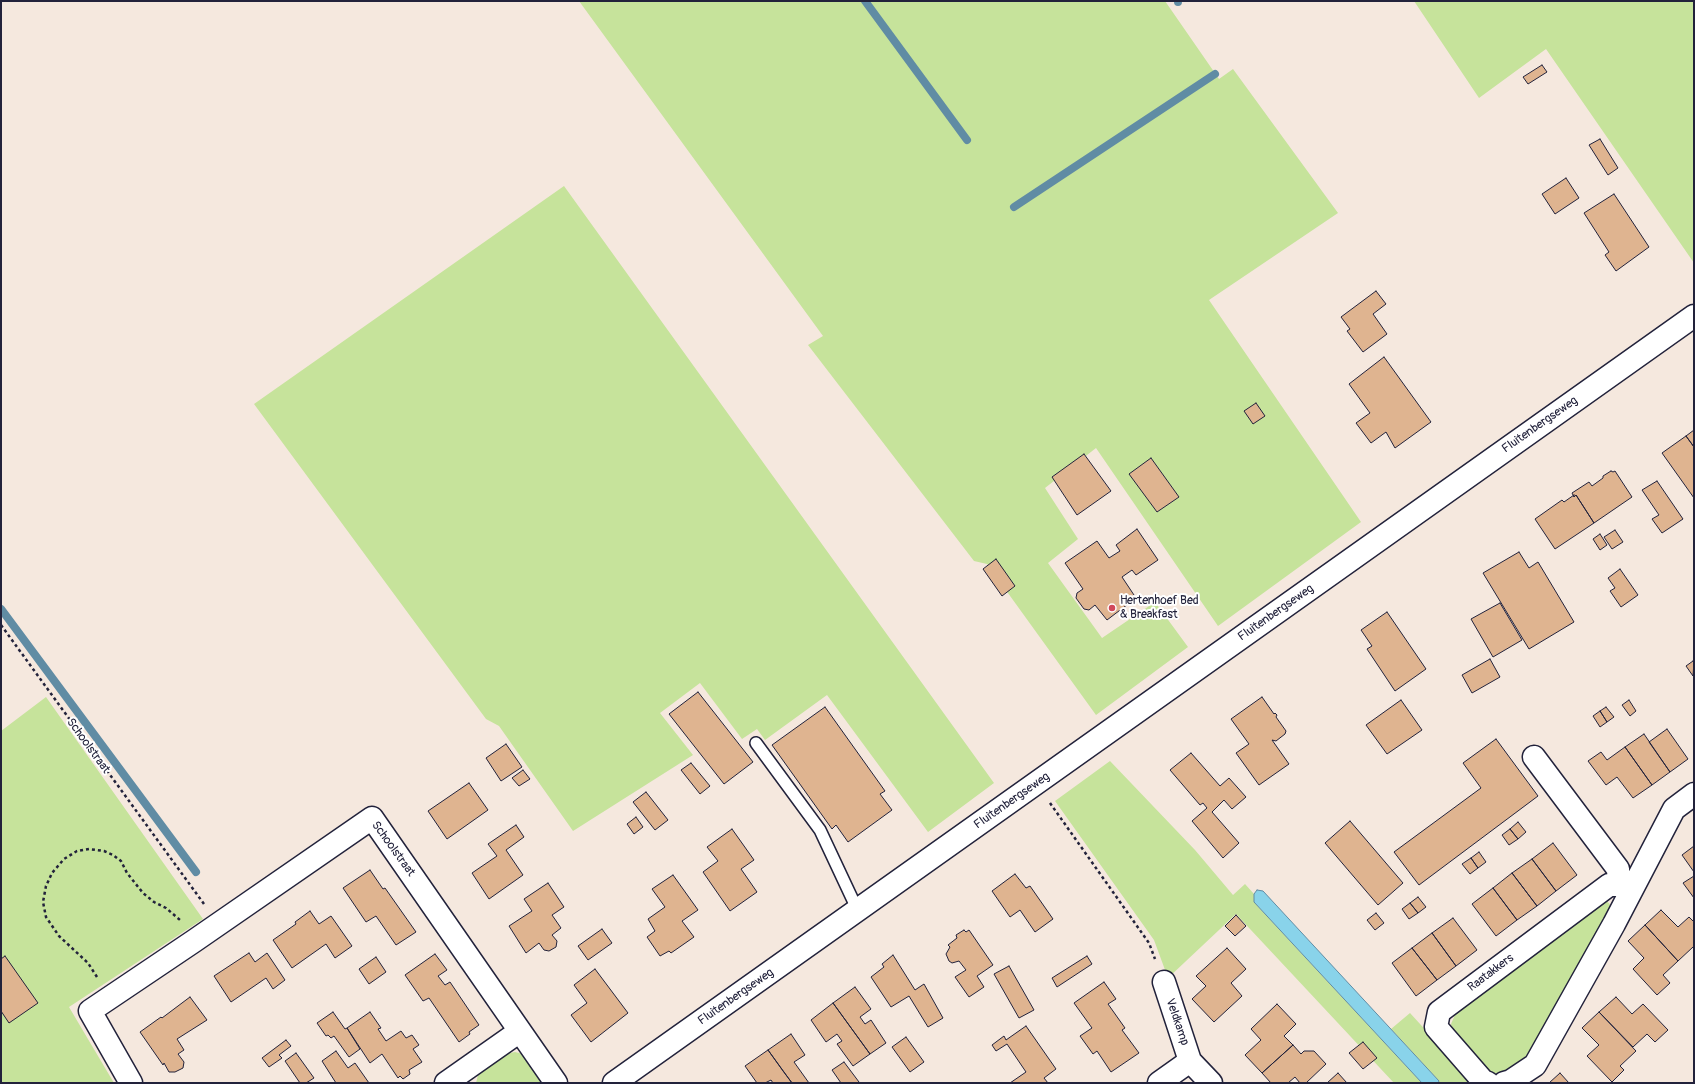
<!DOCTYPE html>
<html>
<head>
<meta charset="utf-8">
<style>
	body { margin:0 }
	#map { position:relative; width:1695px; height:1084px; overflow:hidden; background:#f5e8de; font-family:Pangolin,sans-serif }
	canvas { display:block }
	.frame { position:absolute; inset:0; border:2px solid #22223b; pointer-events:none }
</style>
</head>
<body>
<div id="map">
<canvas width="1695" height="1084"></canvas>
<div class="frame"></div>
</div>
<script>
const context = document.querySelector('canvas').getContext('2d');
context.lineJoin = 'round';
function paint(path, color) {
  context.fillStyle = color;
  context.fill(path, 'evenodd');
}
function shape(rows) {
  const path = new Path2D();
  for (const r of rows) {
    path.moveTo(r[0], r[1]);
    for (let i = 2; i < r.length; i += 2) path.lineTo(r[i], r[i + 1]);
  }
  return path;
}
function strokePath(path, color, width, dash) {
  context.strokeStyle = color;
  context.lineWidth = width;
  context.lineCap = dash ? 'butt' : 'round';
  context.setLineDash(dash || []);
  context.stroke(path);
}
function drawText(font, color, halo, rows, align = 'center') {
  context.font = font + ' Pangolin,sans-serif';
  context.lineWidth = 4;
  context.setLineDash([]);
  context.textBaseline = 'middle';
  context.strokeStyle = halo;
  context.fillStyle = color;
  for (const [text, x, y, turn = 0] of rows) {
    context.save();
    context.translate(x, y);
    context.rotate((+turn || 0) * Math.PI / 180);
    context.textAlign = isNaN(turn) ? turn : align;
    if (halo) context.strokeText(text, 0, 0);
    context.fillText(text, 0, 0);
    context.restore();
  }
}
paint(shape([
	[579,1,1165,1,1219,79,1233,69,1338,213,1209,300,1361,522,1218,626,1096,448,1045,488,1078,539,1048,563,1102,638,1155,602,1188,647,1096,715,987,564,974,561,808,345,823,336],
	[1151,458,1179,497,1157,512,1130,474],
	[1414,1,1694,1,1694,263,1546,49,1479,98],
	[564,186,994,783,928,832,827,695,765,740,757,729,742,739,700,683,660,713,693,755,573,831,499,726,486,719,254,404],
	[46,697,203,919,69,1007,114,1083,1,1083,1,731],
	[1110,761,1195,850,1233,895,1245,884,1254,894,1254,902,1422,1083,1394,1083,1236,914,1168,978,1154,940,1055,801],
	[1607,901,1613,908,1531,1056,1517,1069,1493,1074,1483,1070,1453,1034,1451,1024,1457,1010,1599,903],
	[1410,1013,1473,1082,1473,1083,1438,1083,1439,1081,1391,1029],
	[515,1052,523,1054,545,1083,476,1083,479,1071,506,1054]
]), '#c6e39b');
const water = shape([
	[1257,890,1263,891,1439,1081,1438,1083,1422,1083,1254,902,1254,894,1257,890]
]);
paint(water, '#89d3ea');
strokePath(water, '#608ca4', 1);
strokePath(shape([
	[865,1,967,140],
	[1178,1,1178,2],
	[1014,207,1215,74],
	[1,609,196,872]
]), '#608ca4', 8);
const building = shape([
	[1542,65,1547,72,1528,84,1523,77,1542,65],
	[1600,139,1618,168,1608,175,1589,145,1600,139],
	[1566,178,1579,198,1555,214,1542,194,1566,178],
	[1614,194,1649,247,1616,271,1605,255,1609,252,1584,213,1614,194],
	[1376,291,1386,304,1373,314,1387,334,1363,352,1347,331,1350,329,1341,317,1376,291],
	[1384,357,1431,422,1395,448,1386,432,1371,443,1356,423,1370,413,1349,384,1384,357],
	[1256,403,1265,416,1253,424,1244,411,1256,403],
	[1694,430,1694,447,1686,436,1694,430],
	[1686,436,1694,447,1694,498,1662,453,1686,436],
	[1084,454,1111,491,1077,515,1052,477,1084,454],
	[1151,458,1179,497,1157,512,1129,474,1151,458],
	[1611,471,1613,472,1615,471,1632,497,1594,523,1576,495,1574,497,1572,493,1589,482,1592,486,1603,478,1603,476,1611,471],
	[1657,481,1683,519,1662,533,1652,519,1659,515,1642,490,1657,481],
	[1574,495,1574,497,1576,495,1594,523,1555,549,1535,519,1562,500,1564,502,1574,495],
	[1137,529,1158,560,1136,575,1132,570,1122,577,1136,598,1107,620,1095,605,1089,610,1084,609,1076,598,1077,593,1083,589,1065,563,1097,541,1109,558,1120,551,1116,545,1137,529],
	[1615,530,1623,542,1612,549,1604,537,1615,530],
	[1600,534,1607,545,1600,550,1593,539,1600,534],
	[1519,552,1529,568,1538,562,1574,622,1529,649,1483,573,1519,552],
	[996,559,1015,586,1002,596,983,569,996,559],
	[1620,569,1638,595,1621,607,1610,591,1615,588,1608,578,1620,569],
	[1500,603,1522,640,1493,657,1471,619,1500,603],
	[1387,612,1426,669,1395,691,1367,649,1372,646,1361,630,1387,612],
	[1490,659,1500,677,1472,693,1462,675,1490,659],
	[1693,661,1694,662,1693,676,1686,666,1693,661],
	[698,692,753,762,724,784,669,714,698,692],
	[1262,697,1274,714,1275,713,1277,715,1276,717,1286,731,1285,734,1276,741,1272,740,1289,764,1259,785,1236,753,1249,744,1231,719,1262,697],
	[1401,700,1422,730,1387,754,1366,725,1401,700],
	[1629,700,1636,711,1630,716,1622,705,1629,700],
	[825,707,885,791,880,794,892,810,848,842,836,825,832,829,772,745,825,707],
	[1606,707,1614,717,1607,722,1600,711,1606,707],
	[1600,711,1607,722,1600,727,1593,716,1600,711],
	[1667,729,1688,759,1670,772,1649,742,1667,729],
	[1644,734,1670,772,1652,785,1625,747,1644,734],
	[1496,739,1538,796,1419,885,1394,852,1481,788,1463,763,1496,739],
	[506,744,522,767,501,781,486,758,506,744],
	[1625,747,1652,785,1633,798,1617,777,1606,785,1588,761,1601,752,1607,760,1625,747],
	[1191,753,1220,786,1229,778,1246,797,1232,809,1224,800,1212,812,1239,843,1223,858,1192,821,1207,808,1203,803,1200,805,1170,770,1191,753],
	[691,763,710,786,700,794,681,770,691,763],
	[523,770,530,779,519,786,512,778,523,770],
	[469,783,488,810,447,839,428,811,469,783],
	[646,792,668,820,655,830,633,802,646,792],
	[636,817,643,827,634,834,627,824,636,817],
	[1350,821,1403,883,1378,905,1325,843,1350,821],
	[1518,822,1526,832,1518,839,1510,829,1518,822],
	[516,825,524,837,506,850,523,875,489,899,472,873,497,856,488,844,516,825],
	[732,829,754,860,741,869,757,892,730,911,703,872,718,861,707,847,732,829],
	[1510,829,1518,839,1509,845,1502,835,1510,829],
	[1553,843,1577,875,1556,891,1532,859,1553,843],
	[1694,846,1694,872,1682,855,1694,846],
	[1479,852,1486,862,1478,868,1471,858,1479,852],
	[1471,858,1478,868,1470,874,1462,864,1471,858],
	[1532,859,1556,891,1537,906,1512,873,1532,859],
	[370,870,383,889,385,888,416,932,396,945,376,916,366,922,343,888,370,870],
	[1512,873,1537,906,1517,920,1493,888,1512,873],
	[1015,874,1026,888,1030,886,1053,919,1035,932,1020,910,1010,917,992,891,1015,874],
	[673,875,698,910,682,921,694,937,671,953,669,951,660,956,647,937,655,931,648,919,665,907,652,889,673,875],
	[1694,876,1694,898,1683,883,1694,876],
	[548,883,564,907,552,915,561,928,552,935,557,941,556,947,549,951,544,950,539,943,526,953,509,926,532,911,524,899,548,883],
	[1493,888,1517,920,1496,936,1472,904,1493,888],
	[1418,897,1426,907,1418,913,1410,903,1418,897],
	[1410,903,1418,913,1409,919,1402,909,1410,903],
	[1661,910,1678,927,1689,917,1694,922,1694,948,1693,947,1678,961,1645,925,1661,910],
	[310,911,319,924,331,916,352,946,335,958,326,944,292,968,273,940,296,924,295,922,310,911],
	[1376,913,1384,923,1375,930,1367,920,1376,913],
	[1236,915,1246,926,1235,936,1225,926,1236,915],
	[1453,918,1477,950,1456,966,1432,933,1453,918],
	[1645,925,1678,961,1663,975,1670,983,1657,995,1633,969,1644,958,1628,941,1645,925],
	[602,929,612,943,588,960,578,946,602,929],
	[964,930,966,932,969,930,993,965,977,976,984,987,969,997,955,977,966,970,959,961,952,963,949,961,946,954,950,947,948,945,957,938,956,935,964,930],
	[1432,933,1456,966,1437,980,1412,948,1432,933],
	[1227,948,1246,969,1231,983,1242,996,1214,1022,1192,999,1206,986,1196,976,1227,948],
	[1412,948,1437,980,1416,996,1392,963,1412,948],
	[249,953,255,962,267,953,285,980,273,989,266,978,231,1002,214,976,249,953],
	[435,954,447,970,438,976,445,985,450,982,479,1025,469,1032,470,1034,459,1042,429,998,423,1001,405,975,435,954],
	[893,955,915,990,924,984,943,1018,928,1027,909,996,891,1007,871,977,884,967,882,964,893,955],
	[5,956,38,1003,9,1023,1,1011,1,959,5,956],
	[1087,956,1092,964,1057,987,1052,978,1087,956],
	[376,957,386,972,369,984,359,969,376,957],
	[1009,966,1034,1010,1019,1018,994,974,1009,966],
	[595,969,628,1013,591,1042,571,1015,587,1003,574,985,595,969],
	[1104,982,1116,999,1108,1004,1125,1028,1122,1030,1139,1053,1111,1072,1097,1051,1093,1054,1080,1036,1092,1028,1074,1003,1104,982],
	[855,987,871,1009,860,1017,865,1024,871,1020,886,1043,870,1054,833,1003,855,987],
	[190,997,207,1020,177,1039,184,1050,178,1054,184,1062,183,1068,175,1072,169,1072,164,1063,163,1065,140,1032,161,1017,162,1018,190,997],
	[1616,997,1632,1014,1643,1004,1668,1030,1655,1042,1647,1034,1633,1047,1599,1012,1616,997],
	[833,1003,870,1054,853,1066,837,1044,842,1041,837,1034,826,1042,811,1020,833,1003],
	[1277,1004,1296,1024,1284,1036,1293,1045,1262,1073,1245,1055,1261,1040,1251,1029,1277,1004],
	[333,1012,345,1029,347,1028,360,1049,349,1057,334,1036,331,1038,328,1035,326,1036,317,1023,333,1012],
	[370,1012,381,1028,378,1029,386,1041,401,1031,406,1038,412,1035,419,1045,413,1049,422,1062,409,1070,410,1074,403,1079,400,1076,398,1078,382,1054,370,1063,347,1028,370,1012],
	[1599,1012,1636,1051,1620,1066,1624,1070,1612,1082,1587,1056,1599,1045,1582,1028,1599,1012],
	[1026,1026,1056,1069,1044,1078,1048,1083,1010,1083,1026,1072,1007,1044,996,1051,992,1045,1004,1036,1006,1040,1026,1026],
	[791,1034,805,1055,794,1062,809,1083,792,1083,768,1050,791,1034],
	[906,1037,924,1062,910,1072,892,1047,906,1037],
	[286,1040,291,1046,279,1055,282,1058,269,1067,262,1058,286,1040],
	[1363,1042,1377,1058,1363,1069,1349,1053,1363,1042],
	[1293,1045,1301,1054,1304,1051,1314,1051,1326,1064,1306,1083,1300,1083,1295,1077,1288,1083,1271,1083,1262,1073,1293,1045],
	[768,1050,783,1071,792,1083,773,1083,771,1080,765,1083,757,1083,745,1066,768,1050],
	[336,1051,348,1068,355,1063,369,1083,336,1083,322,1061,336,1051],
	[296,1053,314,1078,306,1083,300,1083,285,1061,296,1053],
	[844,1062,859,1082,857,1083,841,1083,832,1070,844,1062],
	[1338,1073,1347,1083,1327,1083,1338,1073],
	[1560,1073,1569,1083,1549,1083,1560,1073]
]);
paint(building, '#dfb490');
strokePath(building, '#22223b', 1);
const lane = shape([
	[756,743,820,830,858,911]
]);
const street = shape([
	[1534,757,1618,869,1619,885],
	[1164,982,1190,1061,1211,1083],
	[131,1083,90,1011,194,941,372,818,556,1083],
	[446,1083,520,1031],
	[1159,1083,1190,1061],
	[1488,1083,1483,1081,1436,1027,1439,1012,1609,885,1633,885],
	[1504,1083,1511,1081,1535,1065,1614,924,1674,809,1694,794]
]);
const secondary = shape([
	[614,1083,1694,316]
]);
strokePath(lane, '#22223b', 14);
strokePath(street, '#22223b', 25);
strokePath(secondary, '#22223b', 25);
strokePath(shape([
	[1,625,204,904],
	[1050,803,1149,943,1155,959],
	[97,977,88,963,59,936,46,917,43,902,46,886,52,873,64,859,77,851,89,849,104,851,113,855,121,861,127,873,143,893,154,902,166,908,180,920]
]), '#22223b', 2.5, [3, 3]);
strokePath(lane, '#fff', 11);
strokePath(street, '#fff', 22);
strokePath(secondary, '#fff', 22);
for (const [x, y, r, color] of [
	[1112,608,4,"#d1495b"]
]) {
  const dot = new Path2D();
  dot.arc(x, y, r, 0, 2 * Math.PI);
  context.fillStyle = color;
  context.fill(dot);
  strokePath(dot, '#fff', 1.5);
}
drawText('12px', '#22223b', '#fff', [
	["Fluitenbergseweg",1540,425,-35],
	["Fluitenbergseweg",1276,613,-35],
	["Schoolstraat",88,746,54],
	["Fluitenbergseweg",1012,801,-35],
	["Schoolstraat",393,849,54],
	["Raatakkers",1491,973,-37],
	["Fluitenbergseweg",736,997,-35],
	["Veldkamp",1177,1022,71]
]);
drawText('12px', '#22223b', '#fff', [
	["Hertenhoef Bed",1120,601],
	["& Breakfast",1120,615]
], 'left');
</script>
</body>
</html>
